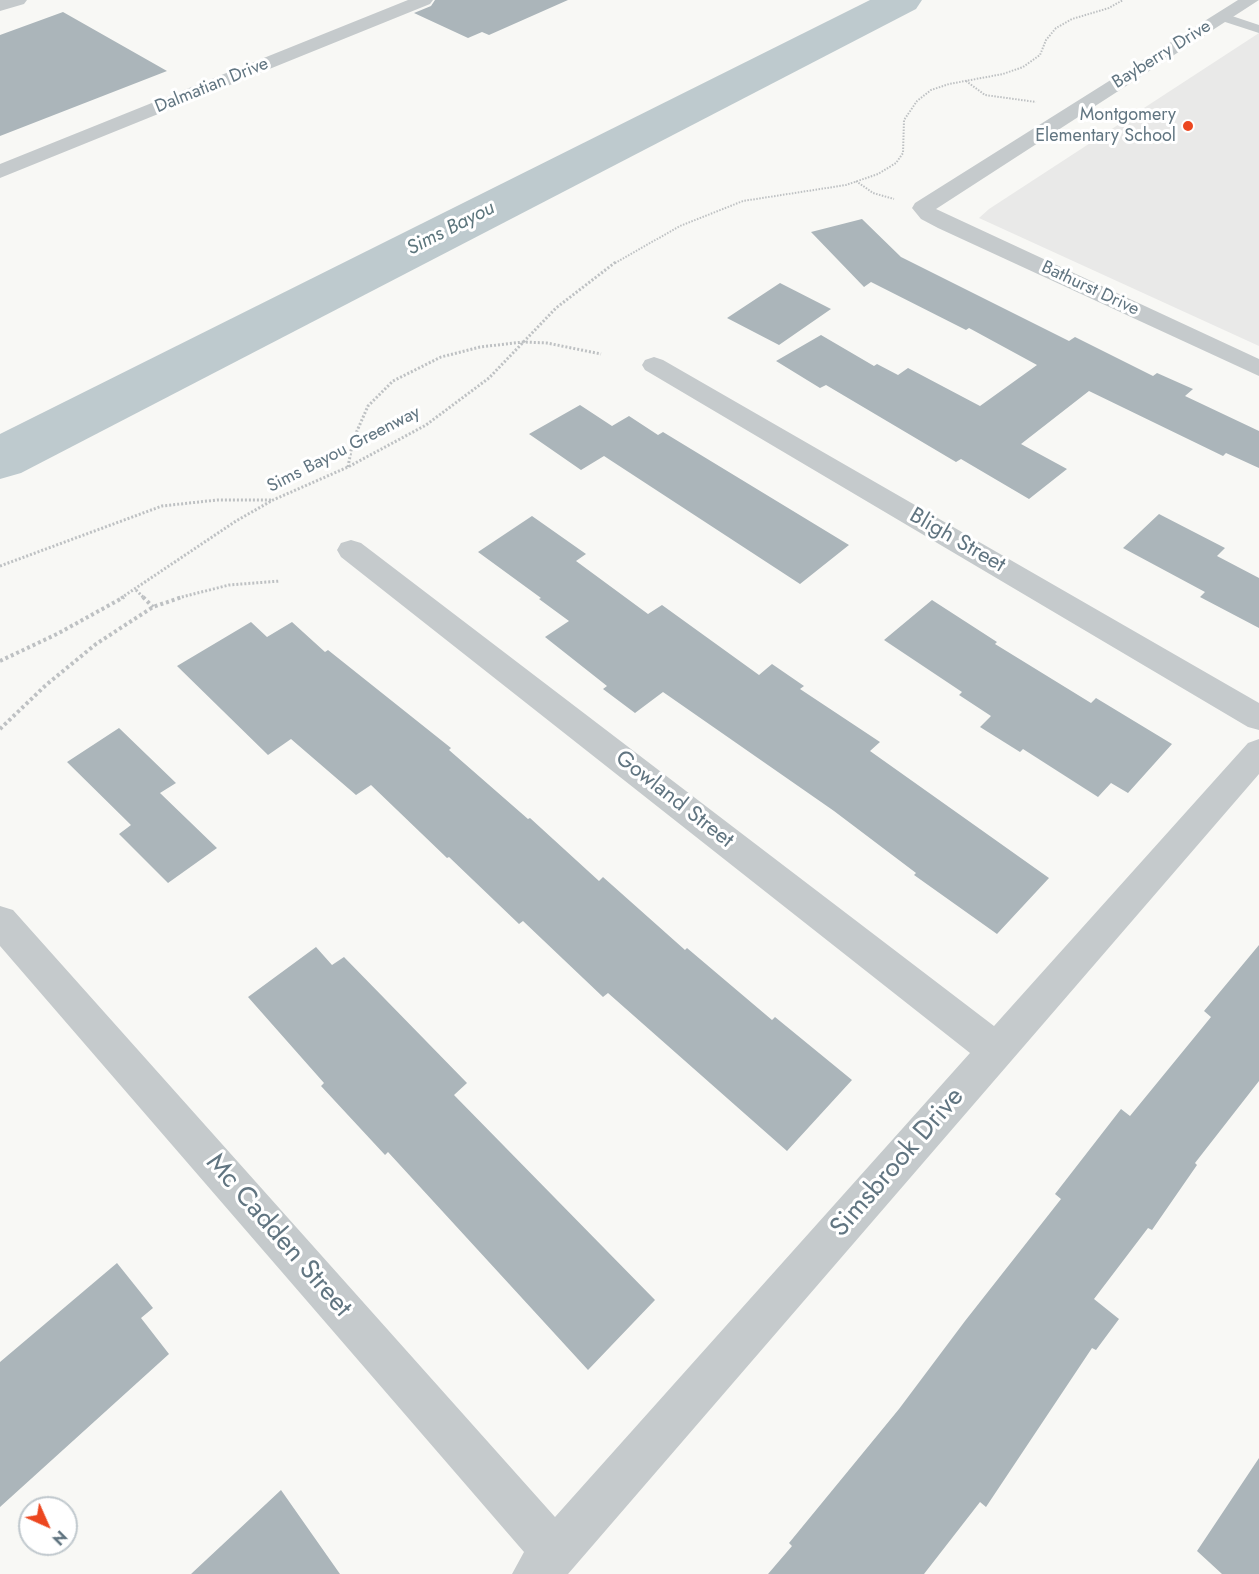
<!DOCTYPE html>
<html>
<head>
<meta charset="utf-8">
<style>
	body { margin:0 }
	#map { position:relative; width:1259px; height:1574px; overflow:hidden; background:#f8f8f5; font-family:Jost,sans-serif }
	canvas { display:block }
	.north { position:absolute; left:18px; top:1496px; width:60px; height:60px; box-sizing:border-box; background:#fff; border:2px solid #c0c8cd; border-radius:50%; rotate:135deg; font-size:16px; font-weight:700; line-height:24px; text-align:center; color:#617581 }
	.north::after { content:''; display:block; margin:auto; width:21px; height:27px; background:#ec4720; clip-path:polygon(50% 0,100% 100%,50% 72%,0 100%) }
</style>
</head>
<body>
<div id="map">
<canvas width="1259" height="1574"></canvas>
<div class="north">N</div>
</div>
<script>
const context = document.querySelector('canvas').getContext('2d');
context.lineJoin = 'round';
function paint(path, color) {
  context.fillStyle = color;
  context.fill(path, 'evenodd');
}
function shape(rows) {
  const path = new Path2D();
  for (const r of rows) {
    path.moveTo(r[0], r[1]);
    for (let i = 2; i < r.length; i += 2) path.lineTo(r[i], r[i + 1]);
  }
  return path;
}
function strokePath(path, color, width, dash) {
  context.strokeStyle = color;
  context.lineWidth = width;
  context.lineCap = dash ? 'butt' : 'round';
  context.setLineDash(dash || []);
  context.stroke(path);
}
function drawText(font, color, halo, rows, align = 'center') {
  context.font = font + ' Jost,sans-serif';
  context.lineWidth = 6;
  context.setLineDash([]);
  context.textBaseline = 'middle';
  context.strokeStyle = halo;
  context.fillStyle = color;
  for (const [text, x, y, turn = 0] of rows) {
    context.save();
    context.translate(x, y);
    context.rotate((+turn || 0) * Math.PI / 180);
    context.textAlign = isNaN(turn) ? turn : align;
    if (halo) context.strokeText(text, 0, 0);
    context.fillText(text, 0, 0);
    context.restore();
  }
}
paint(shape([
	[1259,33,1259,346,979,218,989,209]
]), '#e9e9e8');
paint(shape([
	[870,0,922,0,916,9,21,473,0,479,0,434,870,0]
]), '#becace');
paint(shape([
	[435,0,568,0,489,35,482,32,468,38,414,13,431,6],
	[63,12,167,71,0,136,0,35],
	[862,219,901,257,1069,341,1075,337,1153,376,1157,373,1193,389,1185,396,1259,431,1259,468,1226,453,1223,456,1089,391,1021,444,1067,469,1029,499,961,459,956,462,826,385,820,388,776,361,821,335,874,366,877,364,898,375,908,368,980,406,1037,365,969,328,966,330,871,282,864,287,811,232],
	[780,283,831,309,779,345,727,318],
	[580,405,612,426,629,416,658,435,663,432,849,545,800,584,604,456,581,470,529,434],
	[1159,514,1225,548,1217,556,1259,578,1259,628,1200,597,1205,592,1123,548],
	[532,516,586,554,576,561,648,614,662,605,759,675,772,664,804,686,800,689,880,742,870,751,1049,878,997,934,914,875,916,873,834,811,663,692,635,713,603,689,607,686,545,637,569,621,539,599,541,598,478,552],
	[932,600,997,642,995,644,1091,703,1096,698,1172,744,1128,793,1111,783,1098,797,1023,749,1020,752,980,727,991,716,959,695,962,692,884,640],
	[251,622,267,637,292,622,325,652,328,650,451,748,449,750,528,819,530,818,599,881,603,877,685,950,687,948,772,1020,775,1017,852,1080,787,1151,608,993,603,997,523,921,519,924,449,857,447,858,371,785,356,795,291,739,268,755,177,666],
	[119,728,176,783,160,793,217,848,168,883,119,834,131,825,67,762],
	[1259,945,1259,1081,1195,1163,1197,1165,1152,1230,1148,1228,1094,1299,1119,1319,1096,1350,1092,1348,986,1507,980,1502,924,1574,768,1574,792,1546,789,1543,899,1409,965,1321,1061,1199,1055,1194,1121,1109,1130,1116,1211,1017,1204,1011],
	[316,947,332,965,344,957,467,1083,454,1095,655,1300,588,1370,388,1152,385,1155,321,1086,324,1083,248,997],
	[117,1263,153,1308,141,1318,169,1354,0,1507,0,1362],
	[1259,1458,1259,1574,1222,1574,1197,1551],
	[281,1490,340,1574,191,1574]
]), '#abb5ba');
strokePath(shape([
	[966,81,985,95,1036,102],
	[856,181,873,193,894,199],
	[615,263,680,226,743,201,846,185,878,174,896,163,903,153,904,120,917,101,931,90,949,84,1003,74,1023,67,1040,55,1046,40,1056,28,1072,19,1109,8,1123,0]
]), '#bec1c3', 2, [1.5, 1.5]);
strokePath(shape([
	[348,467,353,440,368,406,393,381,441,357,480,347,523,342,547,343,601,354],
	[0,566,162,506,217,500,273,500],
	[136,590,144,598],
	[121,598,236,521,273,500,348,467,426,425,489,378,556,308,617,261],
	[178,598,229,585,280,581]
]), '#bec1c3', 3, [2, 2]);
strokePath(shape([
	[143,597,153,607],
	[0,661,57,634,124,597],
	[0,729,46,685,96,644,153,607,182,597]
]), '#bec1c3', 4, [3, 3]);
paint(shape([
	[1223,13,1259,25,1259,33,1219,20,1217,17,1219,14,1223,13]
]), '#c5cacc');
paint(shape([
	[0,0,27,0,24,4,0,11,0,0],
	[408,0,433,0,430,4,0,178,0,164,408,0],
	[1238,0,1259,0,936,209,1259,359,1259,376,938,228,921,219,912,208,915,203,1238,0],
	[654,357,663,360,1259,703,1259,730,1248,727,645,370,642,365,645,360,654,357],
	[351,540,361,543,994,1026,1248,743,1259,739,1259,774,568,1574,512,1574,524,1552,0,946,0,906,13,910,555,1517,970,1053,341,557,337,550,341,543,351,540]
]), '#c5cacc');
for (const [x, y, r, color] of [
	[1188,126,6,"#ec4720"]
]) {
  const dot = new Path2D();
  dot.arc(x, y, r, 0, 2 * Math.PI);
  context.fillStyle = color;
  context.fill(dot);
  strokePath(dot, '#fff', 2);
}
drawText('18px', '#617581', '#fff', [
	["Bayberry Drive",1162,55,-32],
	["Dalmatian Drive",212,86,-22],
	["Bathurst Drive",1090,289,25],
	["Sims Bayou Greenway",344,450,-27]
]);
drawText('18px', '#617581', '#fff', [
	["Montgomery",1176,116],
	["Elementary School",1176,137]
], 'right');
drawText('italic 20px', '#5c757c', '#fff', [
	["Sims Bayou",451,229,-27]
]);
drawText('22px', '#617581', '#fff', [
	["Bligh Street",957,541,30],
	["Gowland Street",674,800,38]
]);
drawText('27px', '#617581', '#fff', [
	["Simsbrook Drive",898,1163,-49],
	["Mc Cadden Street",278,1236,49]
]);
</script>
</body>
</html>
